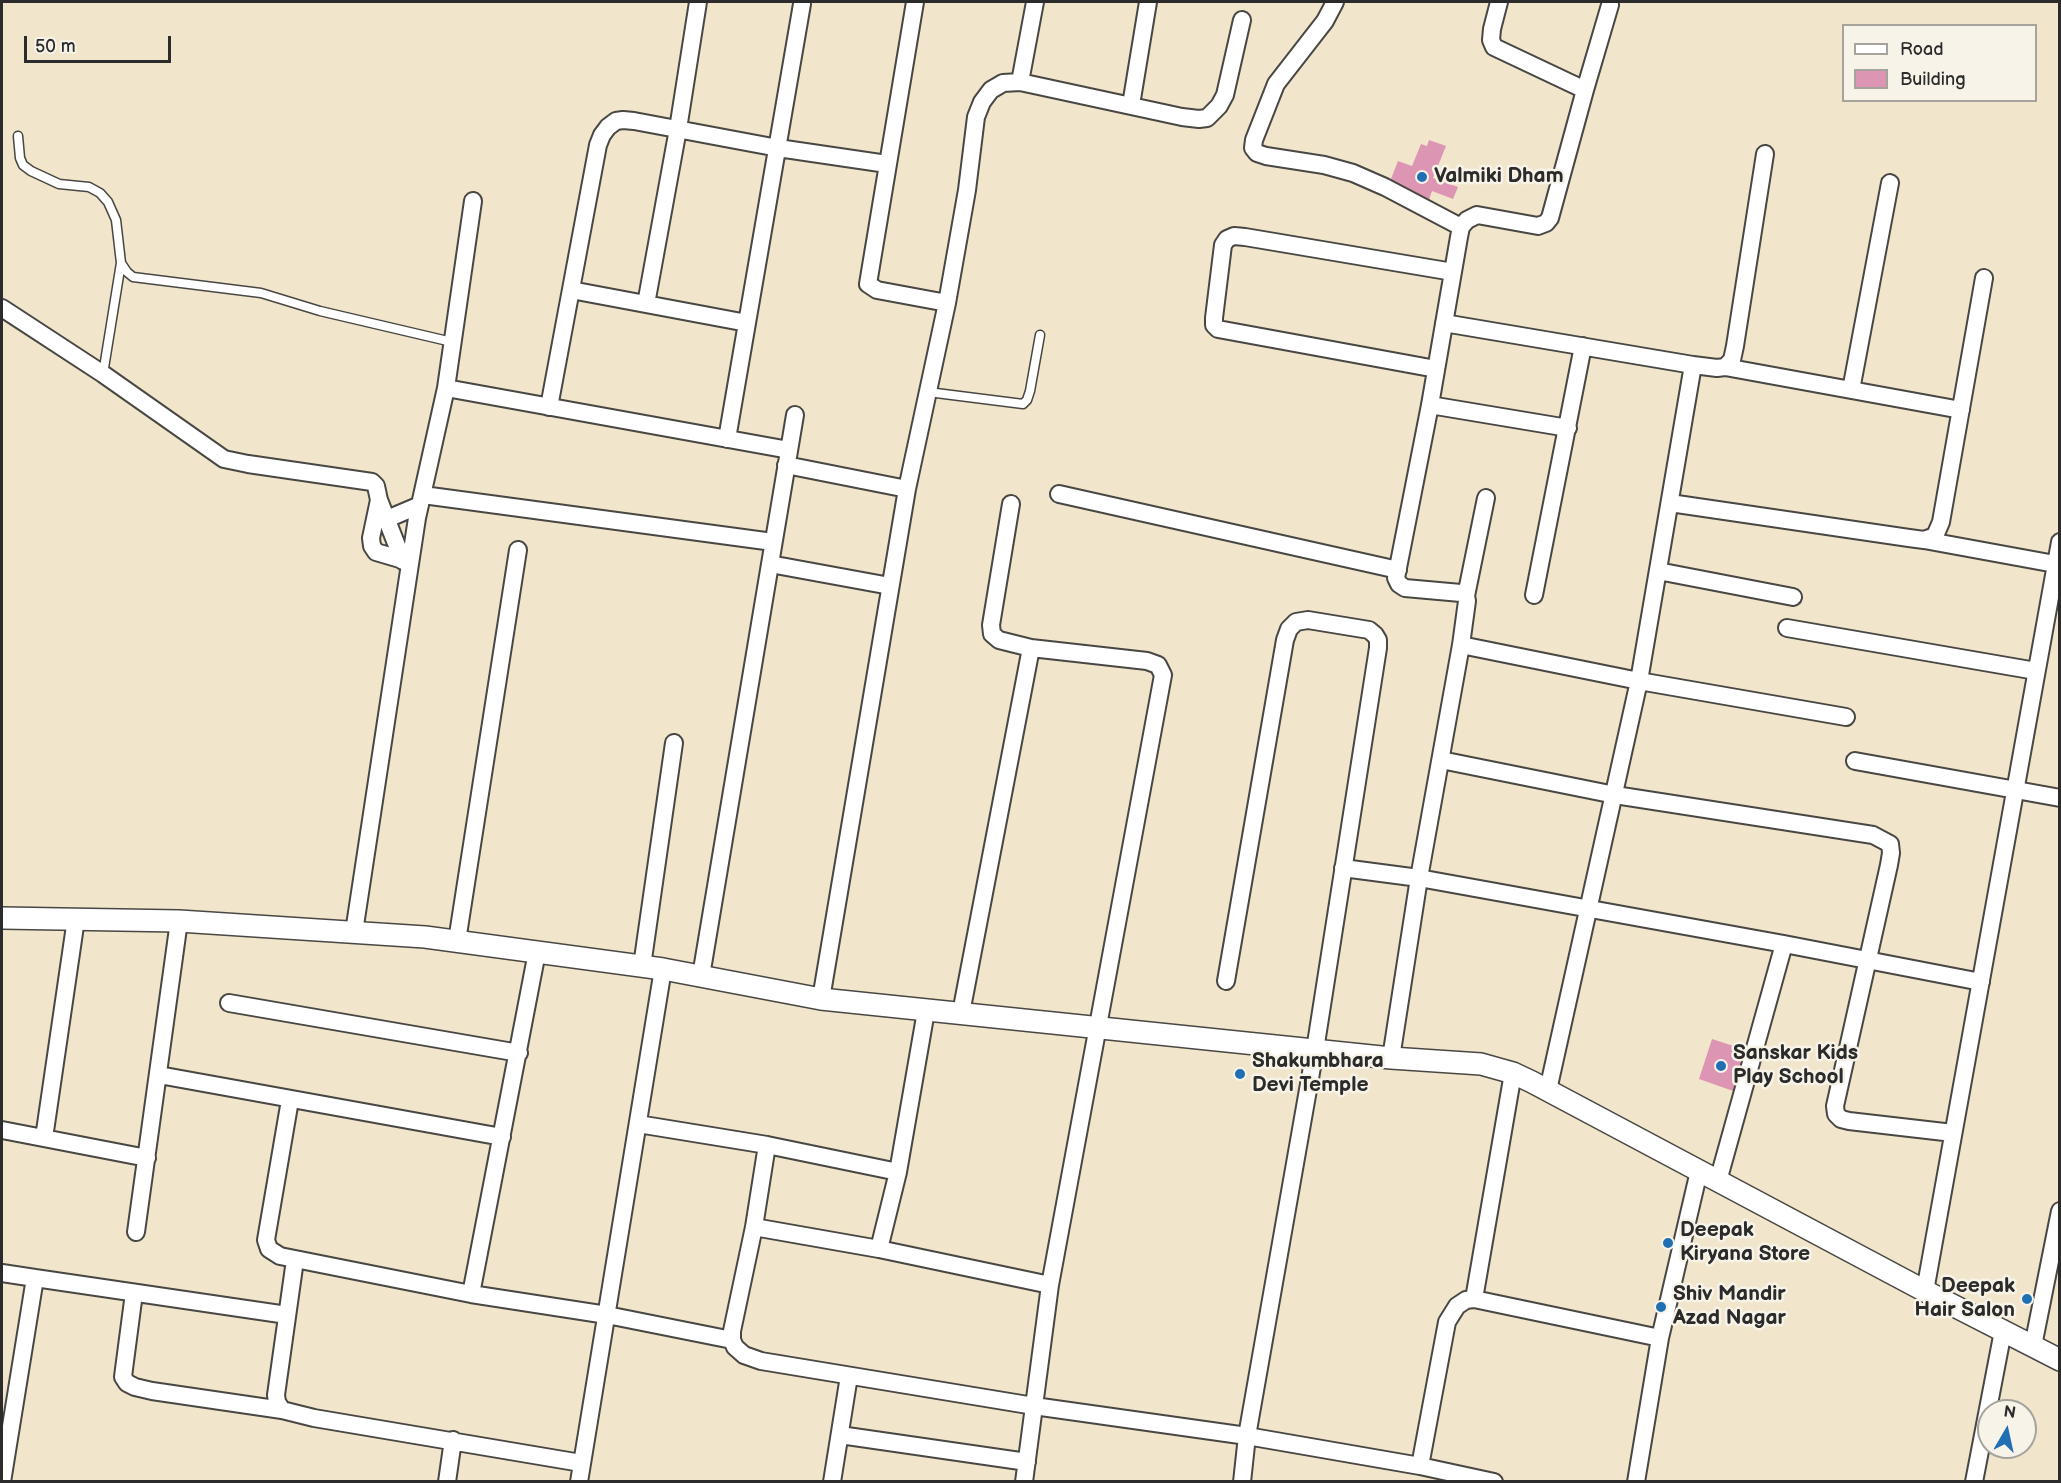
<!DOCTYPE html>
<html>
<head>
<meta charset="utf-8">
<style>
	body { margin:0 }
	#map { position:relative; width:2061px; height:1483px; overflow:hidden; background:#f1e5cb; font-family:"Balsamiq Sans",sans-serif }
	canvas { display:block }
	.frame { position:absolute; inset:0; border:3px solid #2b2b2b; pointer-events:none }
	.legend { position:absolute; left:1842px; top:24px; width:195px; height:78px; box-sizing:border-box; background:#f7f3e8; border:2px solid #a5a39c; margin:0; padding:8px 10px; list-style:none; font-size:18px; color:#2b2b2b }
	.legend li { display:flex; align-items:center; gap:12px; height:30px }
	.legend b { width:30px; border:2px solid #a5a39c }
	.north { position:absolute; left:1977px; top:1399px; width:60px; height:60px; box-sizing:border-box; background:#f7f3e8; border:2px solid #a5a39c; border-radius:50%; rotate:9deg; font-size:16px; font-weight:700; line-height:24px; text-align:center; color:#2b2b2b }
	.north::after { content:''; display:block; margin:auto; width:21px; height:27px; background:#1f6fb2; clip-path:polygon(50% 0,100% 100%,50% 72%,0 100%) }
	.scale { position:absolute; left:24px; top:36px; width:147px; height:27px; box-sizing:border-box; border:3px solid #2b2b2b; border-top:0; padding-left:8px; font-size:18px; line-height:21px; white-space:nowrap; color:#2b2b2b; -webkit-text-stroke:4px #f7f3e8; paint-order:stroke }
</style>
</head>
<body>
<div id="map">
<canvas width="2061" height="1483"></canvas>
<div class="frame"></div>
<ul class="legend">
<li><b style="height:8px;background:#fff"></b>Road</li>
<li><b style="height:16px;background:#dd95b4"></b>Building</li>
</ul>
<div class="north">N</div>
<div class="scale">50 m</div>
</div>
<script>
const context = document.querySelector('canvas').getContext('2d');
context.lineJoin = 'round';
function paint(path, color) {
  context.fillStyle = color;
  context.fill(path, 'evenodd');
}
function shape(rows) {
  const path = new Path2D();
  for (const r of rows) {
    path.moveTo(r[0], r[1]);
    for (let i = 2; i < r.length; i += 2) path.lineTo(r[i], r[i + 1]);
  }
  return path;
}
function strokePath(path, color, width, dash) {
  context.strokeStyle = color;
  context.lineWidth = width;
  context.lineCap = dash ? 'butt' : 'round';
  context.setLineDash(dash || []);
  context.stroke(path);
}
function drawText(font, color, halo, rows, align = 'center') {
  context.font = font + ' "Balsamiq Sans",sans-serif';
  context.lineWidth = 5;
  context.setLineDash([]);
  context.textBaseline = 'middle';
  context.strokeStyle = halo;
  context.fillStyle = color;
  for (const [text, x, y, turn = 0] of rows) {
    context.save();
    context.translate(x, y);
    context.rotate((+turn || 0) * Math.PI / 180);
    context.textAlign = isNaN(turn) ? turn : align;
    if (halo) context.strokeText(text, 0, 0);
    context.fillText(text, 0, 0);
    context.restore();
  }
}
paint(shape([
	[1429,140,1446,146,1433,178,1458,187,1453,199,1432,191,1429,200,1389,184,1398,161,1412,166,1421,144,1427,146],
	[1712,1039,1749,1051,1736,1092,1699,1079]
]), '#dd95b4');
const service = shape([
	[18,136,20,158,23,165,31,171,59,184,89,187,100,193,108,202,116,220,121,263,127,272,133,277,261,293,320,311,452,342],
	[103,374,121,263],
	[928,392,1023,404,1027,400,1030,391,1040,335]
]);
const minor = shape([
	[915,2,868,284,877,290,947,303],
	[1335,2,1325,21,1276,84,1254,140,1253,148,1257,153,1266,156,1324,165,1353,173,1385,187,1461,227],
	[1499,2,1492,29,1491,40,1494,47,1585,90],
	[1020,82,1035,2],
	[1131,105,1148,2],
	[571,290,747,323],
	[646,304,678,129,698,2],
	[2,308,103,374,224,459,248,464,372,482,376,486,379,500,371,538,372,546,376,552,410,562],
	[1444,323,1693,365,1717,368,1725,367,1732,360,1735,346,1765,154],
	[1725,367,1961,410],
	[1436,369,1218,329,1214,325,1214,318,1223,245,1227,239,1234,236,1245,237,1453,272],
	[446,388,789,450],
	[1851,390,1890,183],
	[1430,405,1568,428],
	[549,407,598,145,602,135,608,127,616,121,623,120,634,121,778,148,887,164],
	[727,439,802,4],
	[786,465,907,489],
	[1059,494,1398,570],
	[423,495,773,542],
	[379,500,403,561],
	[1670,503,1909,538,1924,540,1935,536,1941,522,1984,278],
	[387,519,420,505],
	[1924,540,2055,564],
	[770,564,890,586],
	[1658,571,1793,597],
	[1534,595,1583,346],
	[1466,596,1486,498],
	[1787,628,2036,671],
	[1461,645,1639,681,1693,365],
	[1441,760,1615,795,1873,835,1890,844,1891,853,1889,865,1835,1106,1836,1114,1841,1119,1849,1121,1953,1133],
	[1855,761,2060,798],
	[1343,868,1419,878,1784,944,1981,982],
	[354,932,417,518,446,388,473,201],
	[457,941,518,550],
	[642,966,674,743],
	[701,976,795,415],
	[1226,981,1285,640,1289,629,1296,622,1308,620,1369,630,1375,635,1378,640,1378,648,1315,1050,1247,1436,1242,1482],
	[821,999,907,489,947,303,967,190,976,117,982,102,991,90,1003,83,1020,82,1182,117,1199,119,1207,118,1219,106,1225,95,1242,20],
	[229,1003,519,1053],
	[961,1013,1031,648,999,640,992,634,991,625,1011,504],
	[1391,1058,1419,878,1461,645,1467,601,1466,596,1461,593,1405,588,1399,584,1396,578,1430,405,1459,237,1461,227,1467,220,1477,215,1538,226,1546,223,1550,218,1585,90,1610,5],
	[159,1075,502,1137],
	[1548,1090,1639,681,1846,717],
	[290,1100,266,1240,269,1249,280,1256,471,1294,607,1315,732,1340],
	[638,1124,767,1145,898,1172],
	[2,1130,147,1158],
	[44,1138,76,919],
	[767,1145,754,1227,732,1331,732,1340,735,1347,744,1355,761,1361,1034,1406,1247,1436,1420,1466,1494,1482],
	[1718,1181,1784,944],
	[754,1227,879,1249,1050,1285],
	[136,1232,179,921],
	[879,1249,898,1172,926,1011],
	[295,1260,276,1395,277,1402,282,1410,314,1418,581,1463],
	[2,1273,35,1278],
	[1925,1291,2060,542],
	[134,1293,124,1369,123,1377,127,1383,135,1387,152,1391,282,1410],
	[471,1294,537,952],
	[1474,1299,1513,1073],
	[2033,1346,2060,1211],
	[840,1435,1027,1462],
	[1420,1466,1447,1322,1457,1306,1466,1300,1474,1299,1660,1338],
	[2,1482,35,1278,287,1315],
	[447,1482,453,1440],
	[579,1482,663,969],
	[832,1482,849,1376],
	[1024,1482,1050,1285,1163,675,1158,665,1147,661,1031,648],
	[1636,1482,1660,1338,1699,1171],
	[1974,1482,2003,1331]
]);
const tertiary = shape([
	[2,918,179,921,425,937,663,969,821,999,1391,1058,1481,1064,1513,1073,1532,1082,1925,1291,2060,1360]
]);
strokePath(service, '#494743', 11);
strokePath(minor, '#494743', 20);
strokePath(tertiary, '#494743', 24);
strokePath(service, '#fff', 8);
strokePath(minor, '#fff', 16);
strokePath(tertiary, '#fff', 21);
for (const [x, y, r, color] of [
	[1422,177,6,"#1f6fb2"],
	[1721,1066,6,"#1f6fb2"],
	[1240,1074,6,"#1f6fb2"],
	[1668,1243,6,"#1f6fb2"],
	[2027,1299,6,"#1f6fb2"],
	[1661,1307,6,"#1f6fb2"]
]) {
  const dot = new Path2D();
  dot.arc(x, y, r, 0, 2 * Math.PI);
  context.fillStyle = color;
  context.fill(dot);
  strokePath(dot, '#f7f3e8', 2);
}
drawText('bold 21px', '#2b2b2b', '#f7f3e8', [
	["Valmiki Dham",1434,177],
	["Sanskar Kids",1733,1054],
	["Play School",1733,1078],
	["Shakumbhara",1252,1062],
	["Devi Temple",1252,1086],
	["Deepak",1680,1231],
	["Kiryana Store",1680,1255],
	["Deepak",2015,1287,"right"],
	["Hair Salon",2015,1311,"right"],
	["Shiv Mandir",1673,1295],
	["Azad Nagar",1673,1319]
], 'left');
</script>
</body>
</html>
